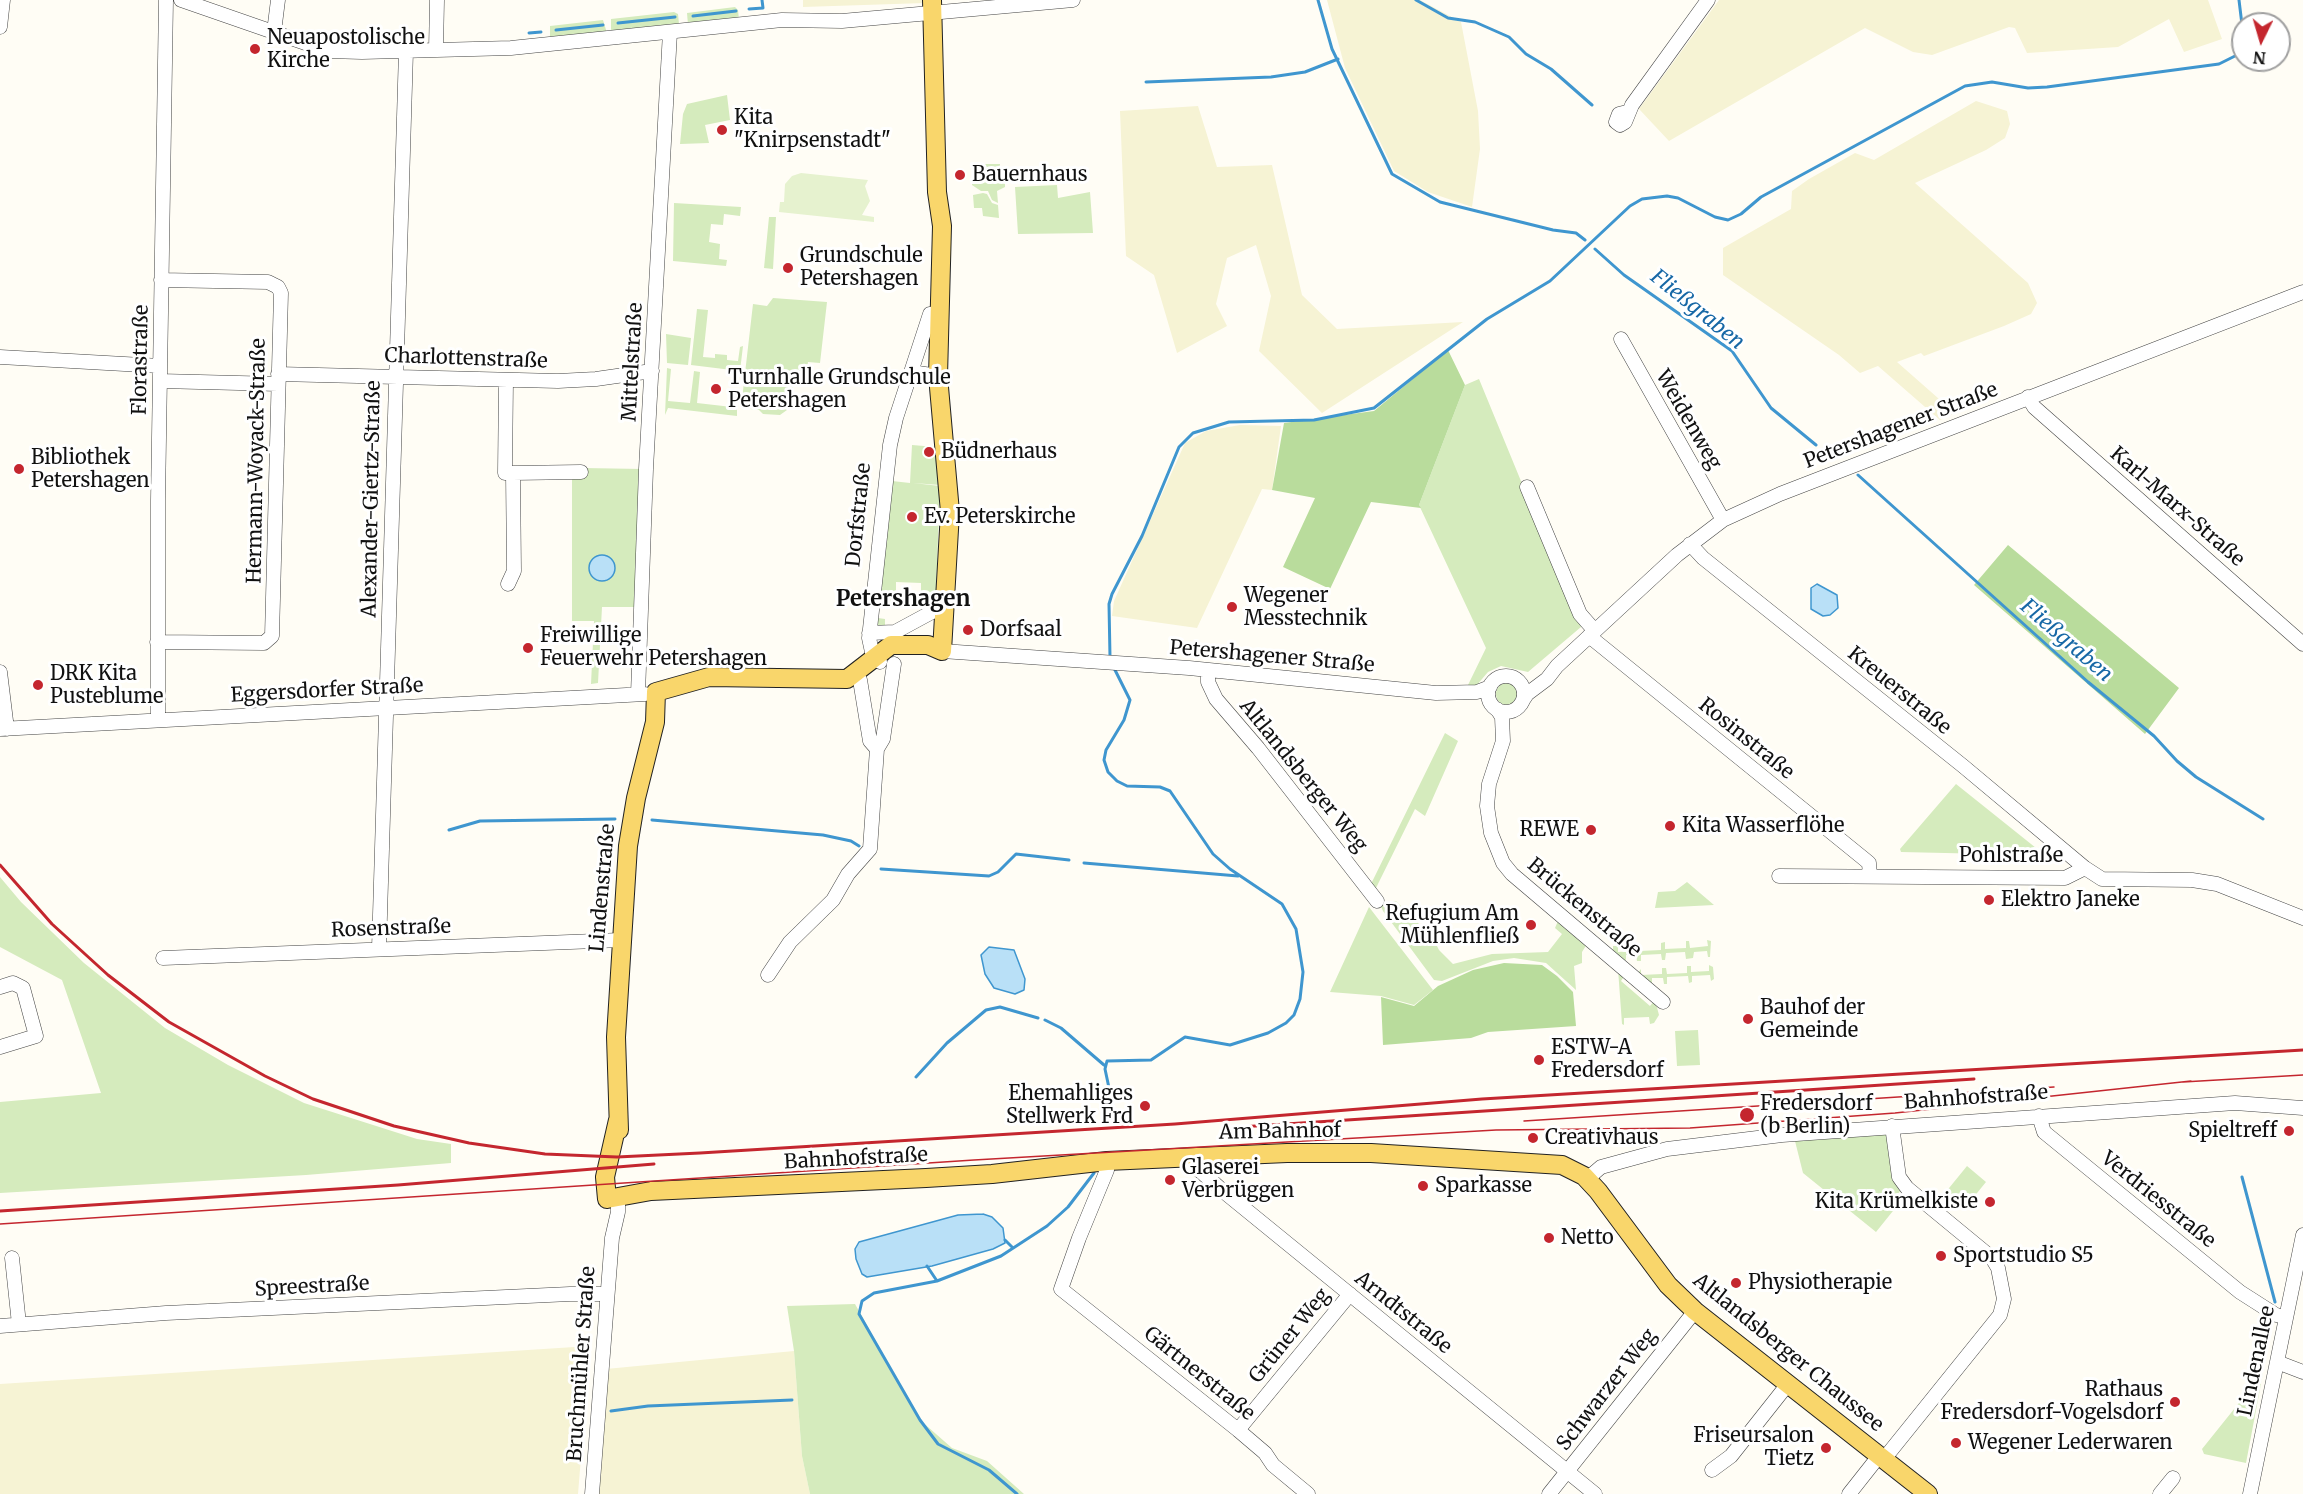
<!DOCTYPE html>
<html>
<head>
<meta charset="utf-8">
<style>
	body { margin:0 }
	#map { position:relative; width:2303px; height:1494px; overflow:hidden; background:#fffdf5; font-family:Merriweather,serif }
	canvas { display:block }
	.north { position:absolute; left:2231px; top:12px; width:60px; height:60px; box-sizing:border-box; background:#fff; border:2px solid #a0a0a0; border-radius:50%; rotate:185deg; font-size:16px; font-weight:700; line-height:24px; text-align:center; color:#111 }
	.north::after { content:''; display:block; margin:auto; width:21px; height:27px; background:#c4262e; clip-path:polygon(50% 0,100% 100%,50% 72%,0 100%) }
</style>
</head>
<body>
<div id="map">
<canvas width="2303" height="1494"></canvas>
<div class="north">N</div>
</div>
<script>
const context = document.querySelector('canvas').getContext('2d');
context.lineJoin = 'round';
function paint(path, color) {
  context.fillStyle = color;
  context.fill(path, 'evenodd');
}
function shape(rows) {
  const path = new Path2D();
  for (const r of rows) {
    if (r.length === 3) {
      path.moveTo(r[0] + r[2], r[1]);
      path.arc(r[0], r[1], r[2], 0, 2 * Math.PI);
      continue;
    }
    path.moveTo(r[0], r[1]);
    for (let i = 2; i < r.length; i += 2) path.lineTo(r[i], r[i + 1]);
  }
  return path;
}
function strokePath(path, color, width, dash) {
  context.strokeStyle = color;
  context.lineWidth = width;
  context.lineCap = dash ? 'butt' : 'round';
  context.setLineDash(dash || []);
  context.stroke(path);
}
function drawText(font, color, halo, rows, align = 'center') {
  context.font = font + ' Merriweather,serif';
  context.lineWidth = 6;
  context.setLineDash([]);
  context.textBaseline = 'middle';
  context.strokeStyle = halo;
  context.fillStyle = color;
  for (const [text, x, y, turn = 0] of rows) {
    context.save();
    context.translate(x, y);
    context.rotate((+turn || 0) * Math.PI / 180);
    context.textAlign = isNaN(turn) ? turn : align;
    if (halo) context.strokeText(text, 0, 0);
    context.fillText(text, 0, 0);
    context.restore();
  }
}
paint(shape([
	[803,0,924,0,925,3,803,7],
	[1327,0,1420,0,1461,22,1478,111,1480,149,1472,207,1428,192,1394,171,1345,68],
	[1719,0,2208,0,2222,39,2184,52,2169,19,2118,47,2027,53,2015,28,2009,27,1932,55,1913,52,1865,28,1669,141,1639,109],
	[1976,101,2007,111,2010,124,2005,138,1986,150,1915,183,2028,283,2037,303,2031,314,2004,326,1924,356,1921,353,1897,362,1955,413,1940,420,1878,366,1860,373,1839,355,1723,275,1723,248,1791,209,1792,191,1809,179,1855,153,1874,160],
	[1198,106,1217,167,1272,165,1302,295,1337,329,1463,322,1322,413,1259,351,1271,296,1256,245,1227,258,1216,304,1227,326,1177,353,1154,275,1126,256,1120,111],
	[1240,425,1281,426,1272,490,1262,489,1197,628,1112,616,1114,601,1185,443,1206,431],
	[590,1346,578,1494,0,1494,0,1384],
	[794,1351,802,1456,810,1494,596,1494,606,1369]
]), '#f6f3d4');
paint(shape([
	[735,7,738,10,739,20,718,20,688,25,687,13],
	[674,12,678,14,679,24,653,26,650,30,644,27,611,33,611,19],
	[603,20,607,33,550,41,550,26],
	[727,95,730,120,705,125,709,143,680,144,683,114,687,104],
	[977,164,1000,164,1000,174,1005,175,1005,187,997,191,998,203,992,200,988,191,981,191,972,185,972,175,977,174],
	[1057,185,1058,198,1090,192,1093,233,1018,234,1015,187],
	[983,193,987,194,992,203,998,205,999,218,983,216,982,208,974,208,973,195],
	[674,203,741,207,740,216,724,214,723,225,711,224,709,242,720,244,719,259,727,260,726,266,673,261],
	[769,217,776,217,773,269,764,268],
	[773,298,827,302,820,363,808,362,806,375,788,392,787,410,780,415,763,414,759,410,741,408,753,304,767,306],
	[697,309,708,310,703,357,715,358,715,354,727,355,727,360,738,361,740,347,743,346,740,371,691,365],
	[666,334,691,338,688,365,667,363],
	[667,368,671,369,668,401,690,403,694,371,700,372,697,403,732,407,734,395,737,395,737,416,668,408,665,415],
	[1479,379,1581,627,1528,672,1501,666,1488,672,1476,686,1468,685,1486,648,1419,505,1465,385],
	[912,445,936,447,940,485,913,483,940,486,936,591,914,605,909,601,909,597,921,597,921,583,896,582,896,597,904,598,904,602,899,606,888,605,886,594,878,595,878,618,885,619,885,628,877,631,875,601,892,481,910,483],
	[583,468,643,469,635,607,602,607,598,683,591,684,594,621,572,621,572,477],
	[1507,694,11],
	[1445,733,1458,741,1425,816,1415,809,1375,890,1386,905,1388,901,1396,901,1433,938,1439,950,1453,964,1492,954,1548,952,1562,934,1555,928,1558,921,1587,944,1582,952,1582,963,1574,966,1576,990,1546,963,1514,958,1493,961,1442,981,1434,980,1383,911,1371,884],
	[1956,784,2036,848,2033,855,1901,852,1900,849],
	[0,877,21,902,84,963,165,1028,228,1065,304,1103,417,1139,451,1144,451,1163,306,1175,0,1193,0,1102,101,1093,62,980,0,947],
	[1687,882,1714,905,1655,908,1658,892,1675,891],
	[1369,907,1433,990,1414,1005,1381,996,1330,992],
	[1707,940,1711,941,1710,957,1708,957,1707,951,1694,952,1693,958,1686,959,1685,952,1666,953,1665,960,1662,960,1661,954,1641,955,1641,961,1637,961,1636,955,1626,955,1626,960,1623,960,1613,950,1613,946,1618,946,1618,952,1636,951,1636,944,1639,944,1640,951,1661,950,1661,943,1665,942,1665,949,1686,948,1686,941,1689,941,1690,948,1708,946],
	[1709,965,1713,967,1714,979,1711,981,1710,975,1692,976,1692,982,1689,983,1688,976,1667,977,1667,984,1664,984,1663,978,1652,978,1652,985,1638,973,1641,969,1641,975,1662,974,1662,968,1666,968,1667,974,1687,973,1687,966,1691,966,1691,972,1709,971],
	[1618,969,1625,975,1621,981,1650,1006,1655,1000,1659,1015,1654,1023,1650,1024,1649,1017,1624,1018,1624,1025,1622,1024],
	[1698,1030,1700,1065,1677,1066,1675,1031],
	[1887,1130,1902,1189,1896,1196,1901,1201,1876,1232,1803,1173,1794,1137],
	[1967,1166,1986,1182,1964,1209,1945,1193],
	[855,1304,920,1420,952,1448,987,1461,1024,1494,810,1494,802,1456,794,1351,787,1306],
	[2263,1373,2246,1463,2204,1454,2202,1449]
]), '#d5ebbd');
paint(shape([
	[1448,350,1465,385,1419,505,1421,508,1371,502,1330,589,1283,567,1315,498,1272,490,1284,423,1374,411],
	[2008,545,2179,688,2145,734,1974,585],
	[1504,963,1542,965,1557,976,1573,992,1576,1026,1488,1032,1471,1038,1383,1045,1381,997,1414,1006,1438,986,1473,970]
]), '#b9dc9c');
paint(shape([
	[801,173,868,180,865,186,870,201,862,215,874,217,874,222,779,212,780,202,784,202,785,184,792,176]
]), '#e6f2cf');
const water = shape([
	[602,568,13],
	[1817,584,1837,595,1838,608,1830,615,1823,616,1811,609,1811,588,1817,584],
	[989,947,1014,950,1025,979,1024,990,1015,994,994,988,985,974,981,955,989,947],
	[983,1214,992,1217,1003,1228,1005,1243,993,1249,932,1266,867,1277,862,1274,856,1259,855,1249,859,1242,958,1215,983,1214]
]);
paint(water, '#b9e0f7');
strokePath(water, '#3f96cf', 1.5);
strokePath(shape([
	[1318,0,1332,49,1392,174,1440,202,1553,230,1576,233,1585,240],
	[1416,0,1448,18,1475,22,1509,37,1526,54,1551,69,1592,105],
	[2239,0,2243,33],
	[749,9,763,8,762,0],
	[693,16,736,11],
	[618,23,675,17],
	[556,30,603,25],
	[529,33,541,32],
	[1146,82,1271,77,1305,72,1338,59],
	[1595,249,1624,275,1732,351,1771,408,1816,445],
	[1858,475,2088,682,2154,736,2177,761,2196,777,2263,819],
	[1110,657,1109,604,1112,594,1142,536,1179,447,1193,433,1229,422,1314,420,1374,408,1487,319,1550,281,1630,206,1642,199,1667,196,1678,198,1715,217,1728,220,1741,214,1761,197,1965,86,1992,82,2028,88,2047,87,2219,64,2241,53,2243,44],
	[1113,666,1130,700,1124,720,1106,750,1104,760,1108,772,1117,781,1127,786,1160,787,1170,791,1213,854,1230,869,1282,904,1296,929,1303,972,1300,999,1294,1015,1286,1023,1268,1033,1230,1045,1185,1037,1151,1060,1107,1061,1105,1069,1116,1121],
	[652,820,823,835,851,841,859,846],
	[449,830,480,821,615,819],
	[1084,863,1238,876],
	[881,869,989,876,998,872,1016,854,1069,860],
	[1045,1020,1061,1028,1104,1065],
	[916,1077,947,1043,986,1010,1000,1007,1038,1018],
	[2242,1177,2275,1302],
	[1005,1240,1013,1248],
	[927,1266,937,1281],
	[611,1411,648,1406,792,1400],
	[1017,1494,989,1470,938,1444,920,1420,859,1314,862,1301,874,1293,937,1281,1001,1256,1047,1226,1068,1207,1094,1173]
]), '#3f96cf', 3);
const minor = shape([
	[181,0,328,51,362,52,511,48,782,20,842,21,1073,0],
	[0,27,3,0],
	[274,32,278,0],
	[436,50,437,0],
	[1627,112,1619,114,1616,122,1620,125,1625,122,1632,105,1708,0],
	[1621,339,1723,520],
	[0,357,160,366],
	[911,372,938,376],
	[278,374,558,381,596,379,652,371],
	[160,381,278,384],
	[506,381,505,473,513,473,514,571,508,584],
	[2028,397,2034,407,2303,644],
	[513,473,581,472],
	[1527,487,1580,614,1595,631],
	[1690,544,1703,558,1963,766,2085,868],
	[869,633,895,632,932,612],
	[1589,636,1863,858,1869,863,1870,876],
	[157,642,264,643,272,636,281,293,278,287,268,282,161,280],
	[942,651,1189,668,1436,693,1477,692,1490,687],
	[880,662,872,652,869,638,890,445,896,418,930,314,939,313],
	[1208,671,1208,682,1216,699,1258,748,1377,901],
	[0,672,7,729],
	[855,674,860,680,870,741,877,749],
	[1506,694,18],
	[638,694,646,469,670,32],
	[1523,700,1527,694,1547,679,1557,666,1677,555,1723,520,1780,494,2303,292],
	[1497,709,1502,717,1503,741,1489,784,1487,806,1491,833,1503,863,1512,874,1663,1002],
	[158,720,158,500,166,0],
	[0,729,645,694],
	[1779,876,2065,878,2085,868,2102,879,2192,880,2217,884,2303,918],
	[379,948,406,51],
	[163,958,621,940],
	[768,975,790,942,833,900,848,874,870,849,877,749,883,739,894,664],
	[0,987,13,983,23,988,36,1036,0,1047],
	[2039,1116,2044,1132,2240,1292,2276,1315,2286,1317],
	[1193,1156,1199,1170,1223,1191,1595,1494],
	[1107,1161,1107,1170,1079,1238,1061,1289,1238,1430,1265,1453,1273,1465,1308,1494],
	[1587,1179,1601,1167,1667,1149,1782,1135,2235,1103,2303,1108],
	[12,1258,19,1324],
	[0,1326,166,1313,570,1294,607,1294],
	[2277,1362,2303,1372],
	[1238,1430,1350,1294],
	[1884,1459,2000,1315,2004,1299,1998,1268,1992,1258,1907,1188,1899,1177,1892,1126],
	[1712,1470,1731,1456,1788,1384],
	[592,1494,612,1238,618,1212,618,1197],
	[1549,1494,1695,1311],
	[1849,1494,1879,1456],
	[2160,1494,2173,1478],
	[2250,1494,2303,1235]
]);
const major = shape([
	[932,0,937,192,942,226,938,376,950,512,942,651],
	[618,1120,605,1177,607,1199,651,1191,926,1178,992,1174,1107,1161,1287,1153,1371,1153,1562,1165,1584,1176,1598,1191,1668,1285,1695,1311,1928,1494],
	[619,1130,616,1037,628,846,636,798,655,722,656,692,709,677,847,679,891,645,928,645,942,651]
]);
strokePath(minor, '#444', 15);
strokePath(major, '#222', 20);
strokePath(minor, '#fff', 14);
strokePath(major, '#f9d66b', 18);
strokePath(shape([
	[2183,1082,2303,1075],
	[1524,1121,2054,1087],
	[0,1224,974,1160,1496,1130,1690,1128,1895,1113,2191,1081]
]), '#c4262e', 1.5);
strokePath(shape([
	[0,865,52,924,108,975,169,1022,265,1076,313,1099,394,1126,469,1143,545,1154,617,1157,700,1153,1175,1124,1482,1099,2303,1050],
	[1240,1127,1974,1079],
	[0,1211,398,1185,654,1164]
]), '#c4262e', 3);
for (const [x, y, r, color] of [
	[255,49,6,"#c4262e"],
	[722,130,6,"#c4262e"],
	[960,175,6,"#c4262e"],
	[788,268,6,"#c4262e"],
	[716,389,6,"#c4262e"],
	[929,452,6,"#c4262e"],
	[19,469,6,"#c4262e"],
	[912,517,6,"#c4262e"],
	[1232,607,6,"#c4262e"],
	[968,630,6,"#c4262e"],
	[528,648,6,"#c4262e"],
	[38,685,6,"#c4262e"],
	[1670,826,6,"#c4262e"],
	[1591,830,6,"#c4262e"],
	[1989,900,6,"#c4262e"],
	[1531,925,6,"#c4262e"],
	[1748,1019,6,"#c4262e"],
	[1539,1060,6,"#c4262e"],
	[1145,1106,6,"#c4262e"],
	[1747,1115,8,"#c4262e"],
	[2289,1131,6,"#c4262e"],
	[1533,1138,6,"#c4262e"],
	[1170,1180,6,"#c4262e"],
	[1423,1186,6,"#c4262e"],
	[1990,1202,6,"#c4262e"],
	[1549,1238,6,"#c4262e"],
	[1941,1256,6,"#c4262e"],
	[1736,1283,6,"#c4262e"],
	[2175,1402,6,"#c4262e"],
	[1956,1443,6,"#c4262e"],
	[1826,1448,6,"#c4262e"]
]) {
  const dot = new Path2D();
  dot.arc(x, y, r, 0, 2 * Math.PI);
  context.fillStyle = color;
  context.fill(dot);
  strokePath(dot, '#fff', 2);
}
drawText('20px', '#111', '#fff', [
	["Neuapostolische",267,38],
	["Kirche",267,61],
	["Kita",734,118],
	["\"Knirpsenstadt\"",734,141],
	["Bauernhaus",972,175],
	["Grundschule",800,256],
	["Petershagen",800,279],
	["Turnhalle Grundschule",728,378],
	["Petershagen",728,401],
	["Büdnerhaus",941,452],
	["Bibliothek",31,458],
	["Petershagen",31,481],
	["Ev. Peterskirche",924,517],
	["Wegener",1244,596],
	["Messtechnik",1244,619],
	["Dorfsaal",980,630],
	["Freiwillige",540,636],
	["Feuerwehr Petershagen",540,659],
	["DRK Kita",50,674],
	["Pusteblume",50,697],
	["Kita Wasserflöhe",1682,826],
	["REWE",1579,830,"right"],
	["Elektro Janeke",2001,900],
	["Refugium Am",1519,914,"right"],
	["Mühlenfließ",1519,937,"right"],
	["Bauhof der",1760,1008],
	["Gemeinde",1760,1031],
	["ESTW-A",1551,1048],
	["Fredersdorf",1551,1071],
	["Ehemahliges",1133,1094,"right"],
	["Stellwerk Frd",1133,1117,"right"],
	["Fredersdorf",1760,1104],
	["(b Berlin)",1760,1127],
	["Spieltreff",2277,1131,"right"],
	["Creativhaus",1545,1138],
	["Glaserei",1182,1168],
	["Verbrüggen",1182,1191],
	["Sparkasse",1435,1186],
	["Kita Krümelkiste",1978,1202,"right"],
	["Netto",1561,1238],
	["Sportstudio S5",1953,1256],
	["Physiotherapie",1748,1283],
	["Rathaus",2163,1390,"right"],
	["Fredersdorf-Vogelsdorf",2163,1413,"right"],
	["Friseursalon",1814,1436,"right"],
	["Tietz",1814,1459,"right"],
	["Wegener Lederwaren",1968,1443]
], 'left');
drawText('20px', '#111', '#fff', [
	["Charlottenstraße",466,359,2],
	["Florastraße",141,360,-89],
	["Mittelstraße",633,362,-87],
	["Weidenweg",1688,420,60],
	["Petershagener Straße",1901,426,-21],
	["Hermann-Woyack-Straße",257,461,-89],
	["Alexander-Giertz-Straße",372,499,-89],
	["Karl-Marx-Straße",2177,507,41],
	["Dorfstraße",859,515,-84],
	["Petershagener Straße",1272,657,5],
	["Eggersdorfer Straße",327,691,-3],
	["Kreuerstraße",1899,691,39],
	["Rosinstraße",1746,739,39],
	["Altlandsberger Weg",1303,776,51],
	["Pohlstraße",2011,856],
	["Lindenstraße",603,888,-85],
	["Brückenstraße",1584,908,40],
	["Rosenstraße",391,929,-2],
	["Bahnhofstraße",1976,1098,-4],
	["Am Bahnhof",1280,1132,-1],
	["Bahnhofstraße",856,1159,-3],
	["Verdriesstraße",2158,1200,39],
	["Spreestraße",312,1287,-3],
	["Arndtstraße",1403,1313,39],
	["Grüner Weg",1290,1336,-51],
	["Altlandsberger Chaussee",1788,1353,39],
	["Lindenallee",2257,1361,-78],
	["Bruchmühler Straße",582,1364,-86],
	["Gärtnerstraße",1199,1374,39],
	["Schwarzer Weg",1607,1390,-52]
]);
drawText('italic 21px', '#1768a6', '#fff', [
	["Fließgraben",1697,310,39],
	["Fließgraben",2066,641,41]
]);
drawText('bold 22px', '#111', '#fff', [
	["Petershagen",903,600]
]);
</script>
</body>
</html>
